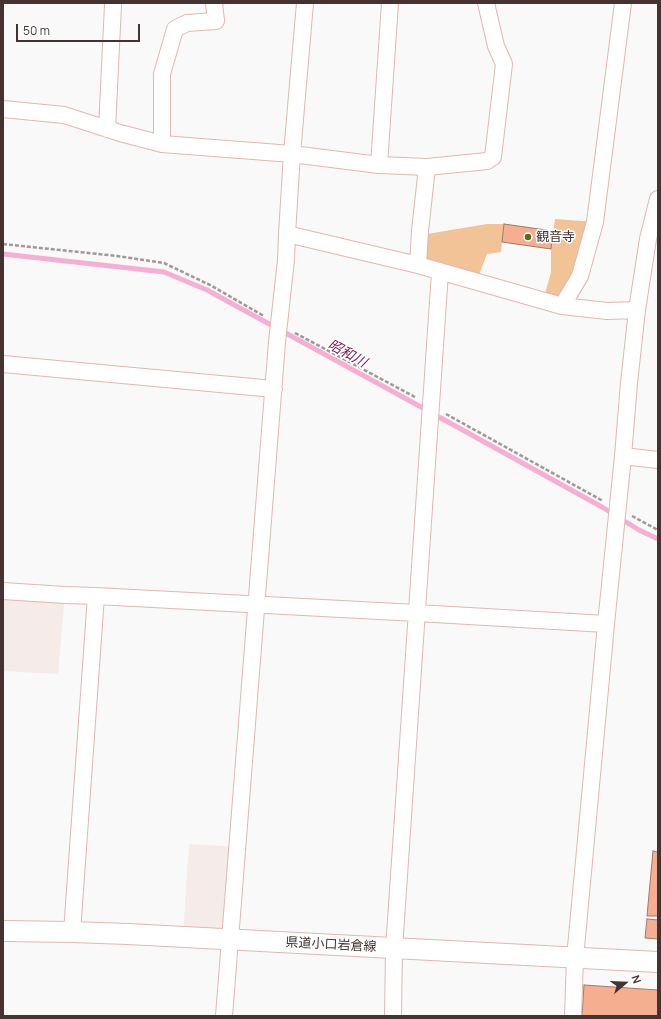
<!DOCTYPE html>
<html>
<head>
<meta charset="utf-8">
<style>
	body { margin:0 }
	#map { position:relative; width:661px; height:1019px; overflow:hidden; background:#f9f9f9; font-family:Manrope,sans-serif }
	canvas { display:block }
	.frame { position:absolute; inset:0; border:4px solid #443332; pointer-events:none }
	.north { position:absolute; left:605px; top:963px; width:40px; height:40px; -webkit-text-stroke:3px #fff; paint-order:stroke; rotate:71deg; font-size:11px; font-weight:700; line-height:16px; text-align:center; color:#443332 }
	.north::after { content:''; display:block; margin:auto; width:14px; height:18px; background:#443332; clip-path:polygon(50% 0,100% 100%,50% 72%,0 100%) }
	.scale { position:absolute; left:16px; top:24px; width:124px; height:18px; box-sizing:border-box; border:2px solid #443332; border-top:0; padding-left:5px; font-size:12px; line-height:14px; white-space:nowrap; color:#443332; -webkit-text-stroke:3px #fff; paint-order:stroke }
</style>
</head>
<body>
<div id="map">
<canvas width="661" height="1019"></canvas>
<div class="frame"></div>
<div class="north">N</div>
<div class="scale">50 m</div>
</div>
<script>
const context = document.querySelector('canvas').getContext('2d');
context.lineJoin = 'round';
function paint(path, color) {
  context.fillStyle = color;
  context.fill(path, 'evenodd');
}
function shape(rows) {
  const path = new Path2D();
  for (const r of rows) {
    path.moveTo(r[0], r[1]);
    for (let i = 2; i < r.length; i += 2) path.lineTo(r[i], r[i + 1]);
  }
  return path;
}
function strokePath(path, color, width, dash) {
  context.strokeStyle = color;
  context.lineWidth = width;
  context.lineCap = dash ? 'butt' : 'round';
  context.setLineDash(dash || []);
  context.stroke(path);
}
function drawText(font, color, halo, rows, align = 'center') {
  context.font = font + ' Manrope,"Noto Sans JP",sans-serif';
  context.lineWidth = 3;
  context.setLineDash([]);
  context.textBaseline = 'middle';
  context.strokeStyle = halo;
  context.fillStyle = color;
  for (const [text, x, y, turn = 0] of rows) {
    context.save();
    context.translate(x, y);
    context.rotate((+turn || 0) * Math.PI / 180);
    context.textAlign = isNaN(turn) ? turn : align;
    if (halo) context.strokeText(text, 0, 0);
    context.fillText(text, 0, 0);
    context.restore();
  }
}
paint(shape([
	[3,591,65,595,58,674,3,671],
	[189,844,237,847,230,940,183,937]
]), '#f5ebe9');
paint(shape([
	[555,219,595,222,562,306,543,301,551,272,551,249],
	[487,224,504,224,501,252,487,254,479,275,425,259,427,234]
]), '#f3c398');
strokePath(shape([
	[3,254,164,272,207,290,421,407,602,507,639,530,658,539]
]), '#f6afd2', 5);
const building = shape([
	[504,224,553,231,551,249,502,242,504,224],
	[653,851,658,852,658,916,647,916,653,851],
	[647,919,658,920,658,939,645,938,647,919],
	[584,985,658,990,658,1016,582,1016,584,985]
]);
paint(building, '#f5ae8f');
strokePath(building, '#9d7a6b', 1);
const minor = shape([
	[3,109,64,115,120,133,162,144,292,154,379,165,427,167,487,161,493,157,504,64,496,46,486,3],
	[107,129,113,5],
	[162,144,162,74,175,29,187,23,216,21,214,3],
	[379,165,390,3],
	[287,234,418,265,562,306,607,311,637,310],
	[418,265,420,231,427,167],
	[562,306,580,276,595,222,623,3],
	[3,364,274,389],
	[623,456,658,460],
	[3,591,65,595,96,596,417,613,606,624],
	[72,932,96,596],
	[224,1016,277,342,286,260,287,234,292,154,305,3],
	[393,1016,394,949,440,272],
	[573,1016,575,958,606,624,623,456,629,383,637,310,648,239,658,199]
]);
const major = shape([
	[3,931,72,932,128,934,658,962]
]);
strokePath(minor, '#e1b7b2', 18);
strokePath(major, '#e1b7b2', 22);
strokePath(shape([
	[3,244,117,256,164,263,210,285,264,316],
	[295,333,415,397],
	[446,414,603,501],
	[632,516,658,530]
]), '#a19898', 2.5, [4, 2]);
strokePath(minor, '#fff', 16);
strokePath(major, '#fff', 20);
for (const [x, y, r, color] of [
	[528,237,4,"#5b6b16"]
]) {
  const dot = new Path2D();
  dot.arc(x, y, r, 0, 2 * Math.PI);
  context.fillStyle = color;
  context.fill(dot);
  strokePath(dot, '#fff', 1.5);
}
drawText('13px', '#443332', '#fff', [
	["観音寺",536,237]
], 'left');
drawText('13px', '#443332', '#fff', [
	["県道小口岩倉線",331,945,3]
]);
drawText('italic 14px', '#83205c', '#fff', [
	["昭和川",347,354,29]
]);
</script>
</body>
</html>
